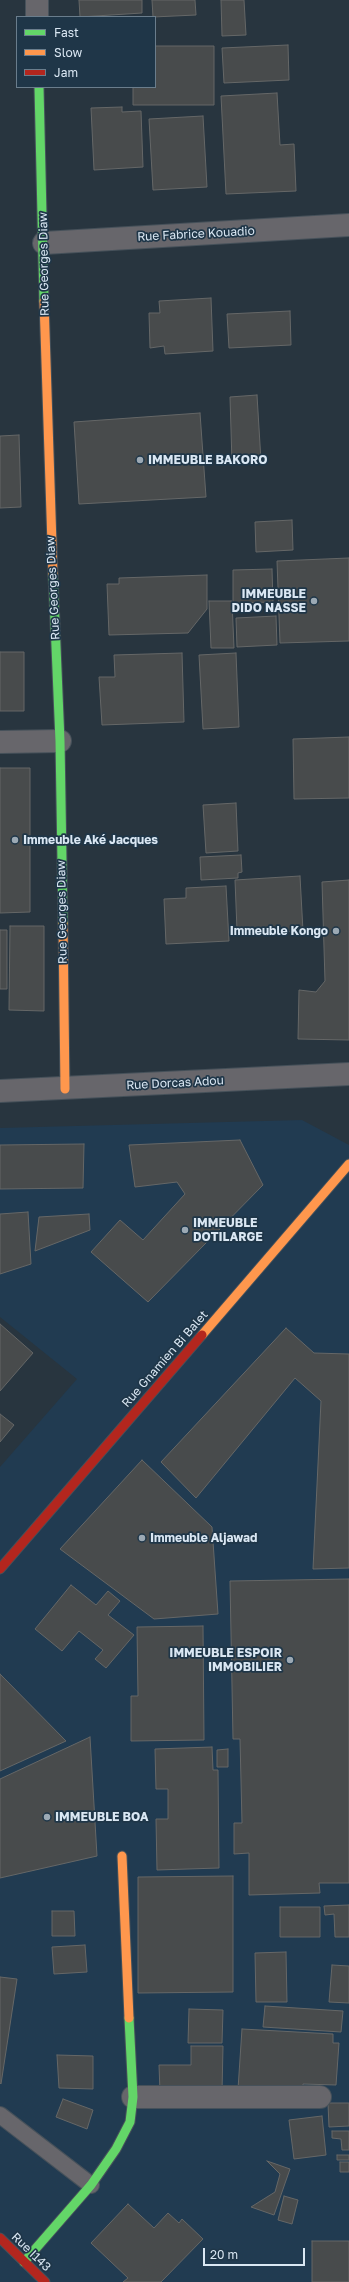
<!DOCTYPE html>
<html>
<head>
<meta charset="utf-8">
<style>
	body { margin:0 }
	#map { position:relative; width:349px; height:2282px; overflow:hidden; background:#28353f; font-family:"Golos Text",sans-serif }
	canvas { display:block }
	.legend { position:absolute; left:16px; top:16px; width:140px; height:72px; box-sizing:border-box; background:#1f3648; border:1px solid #6a7d8c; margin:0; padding:5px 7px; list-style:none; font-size:12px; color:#dae7f3 }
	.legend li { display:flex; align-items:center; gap:8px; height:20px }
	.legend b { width:20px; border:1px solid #6a7d8c }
	.scale { position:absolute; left:203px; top:2248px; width:102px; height:18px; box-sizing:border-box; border:2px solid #dae7f3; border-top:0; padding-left:5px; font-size:12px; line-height:14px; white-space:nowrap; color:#dae7f3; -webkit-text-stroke:3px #1f3648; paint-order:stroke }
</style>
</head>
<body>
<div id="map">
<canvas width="349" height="2282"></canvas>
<ul class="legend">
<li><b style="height:5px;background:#63d668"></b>Fast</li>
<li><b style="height:5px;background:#ff974d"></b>Slow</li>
<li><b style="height:5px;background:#b3261e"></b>Jam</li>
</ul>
<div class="scale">20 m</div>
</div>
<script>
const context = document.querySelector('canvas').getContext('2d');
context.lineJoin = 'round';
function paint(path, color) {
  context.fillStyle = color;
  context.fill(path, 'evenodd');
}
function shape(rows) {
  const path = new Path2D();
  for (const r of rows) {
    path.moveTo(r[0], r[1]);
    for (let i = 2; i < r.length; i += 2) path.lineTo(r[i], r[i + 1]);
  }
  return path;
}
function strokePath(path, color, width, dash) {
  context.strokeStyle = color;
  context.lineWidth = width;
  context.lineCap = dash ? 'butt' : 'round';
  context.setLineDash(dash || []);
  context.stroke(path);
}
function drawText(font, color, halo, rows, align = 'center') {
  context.font = font + ' "Golos Text",sans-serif';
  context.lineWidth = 3.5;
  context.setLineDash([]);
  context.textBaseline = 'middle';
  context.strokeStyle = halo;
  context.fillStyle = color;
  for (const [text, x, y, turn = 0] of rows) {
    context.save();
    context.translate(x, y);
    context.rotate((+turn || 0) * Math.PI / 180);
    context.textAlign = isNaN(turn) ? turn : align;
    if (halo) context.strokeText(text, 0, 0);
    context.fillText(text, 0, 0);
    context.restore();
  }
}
paint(shape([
	[302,1120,349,1145,349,2282,0,2282,0,1467,77,1379,0,1317,0,1128]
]), '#213b51');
const building = shape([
	[79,0,142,0,142,13,80,17,79,0],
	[152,0,195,0,196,15,153,17,152,0],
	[221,0,244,0,246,35,222,36,221,0],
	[288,45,289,80,224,83,222,48,288,45],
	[155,46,214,46,214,105,133,105,133,87,155,87,155,46],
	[277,93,280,145,294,144,296,191,226,194,221,96,277,93],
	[122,107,122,112,141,111,143,167,94,170,91,108,122,107],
	[203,116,207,187,153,190,149,119,203,116],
	[211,298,213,351,165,354,164,346,150,348,149,313,160,313,159,301,211,298],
	[290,311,291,345,229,348,227,314,290,311],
	[257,395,261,461,232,463,230,397,257,395],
	[200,413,206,497,79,504,74,422,200,413],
	[19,435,21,507,0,508,0,436,19,435],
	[292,520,293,550,256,552,255,522,292,520],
	[349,558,349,641,280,643,277,561,349,558],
	[272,569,273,602,233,603,233,570,272,569],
	[207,575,207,609,188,633,109,635,107,584,119,584,119,578,207,575],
	[209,601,232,601,234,648,211,648,209,601],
	[276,616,277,645,237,647,236,618,276,616],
	[0,652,24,652,24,711,0,711,0,652],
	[182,653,184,722,102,725,99,677,115,677,114,655,182,653],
	[236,653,239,727,203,729,199,655,236,653],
	[349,737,349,798,294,799,293,739,349,737],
	[0,768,30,768,30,912,0,913,0,768],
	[236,803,238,851,206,853,203,805,236,803],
	[241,855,242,872,238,873,238,878,201,880,200,857,241,855],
	[300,876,303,931,256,933,256,930,237,930,235,880,300,876],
	[349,880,349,1040,298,1039,299,990,316,992,325,981,322,882,349,880],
	[226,886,229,941,166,944,164,899,186,898,186,888,226,886],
	[10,926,44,926,44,1011,9,1010,10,926],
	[0,930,7,930,7,989,0,989,0,930],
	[240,1140,263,1185,148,1302,91,1252,120,1220,143,1240,185,1194,177,1182,135,1187,129,1145,240,1140],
	[84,1144,83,1188,0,1189,0,1145,84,1144],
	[28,1212,31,1264,0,1274,0,1214,28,1212],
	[89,1214,90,1230,35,1251,39,1217,89,1214],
	[0,1324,33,1353,0,1391,0,1324],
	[286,1328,314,1353,349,1354,349,1568,313,1569,321,1401,295,1378,196,1498,161,1462,286,1328],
	[0,1414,14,1425,0,1442,0,1414],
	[142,1460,212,1527,218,1614,154,1619,60,1549,142,1460],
	[349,1579,349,1883,319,1883,320,1893,249,1895,249,1853,234,1854,234,1823,242,1823,240,1739,233,1739,230,1581,349,1579],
	[71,1585,96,1605,108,1591,120,1601,108,1615,134,1635,106,1668,95,1659,103,1650,79,1631,62,1651,35,1629,71,1585],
	[203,1626,204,1740,131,1741,131,1696,138,1696,137,1627,203,1626],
	[0,1674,66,1741,0,1771,0,1674],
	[90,1737,97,1856,0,1878,0,1779,90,1737],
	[212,1747,213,1770,218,1770,219,1868,157,1870,156,1819,168,1819,168,1789,156,1789,155,1749,212,1747],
	[228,1749,228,1767,217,1767,217,1750,228,1749],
	[233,1876,233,1992,138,1993,138,1877,233,1876],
	[349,1905,349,1937,335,1937,334,1914,325,1915,324,1906,349,1905],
	[280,1907,320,1907,320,1937,280,1937,280,1907],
	[52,1911,74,1911,75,1936,52,1936,52,1911],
	[85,1945,87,1972,54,1974,52,1947,85,1945],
	[286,1952,287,2002,256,2002,255,1953,286,1952],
	[332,1965,349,1966,349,2003,329,2002,332,1965],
	[0,1977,17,1979,1,2084,0,2083,0,1977],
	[265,2006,343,2011,341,2032,263,2027,265,2006],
	[189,2009,223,2010,222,2043,188,2043,189,2009],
	[242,2029,333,2034,333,2043,339,2043,336,2085,303,2084,303,2092,238,2089,242,2029],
	[191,2046,223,2046,222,2092,160,2092,159,2065,191,2065,191,2046],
	[57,2055,93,2056,93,2089,59,2088,57,2055],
	[63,2099,93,2110,87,2129,56,2117,63,2099],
	[328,2103,349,2103,349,2126,329,2127,328,2103],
	[322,2116,326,2155,294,2159,289,2120,322,2116],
	[332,2131,349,2131,349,2150,342,2150,341,2139,332,2138,332,2131],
	[337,2155,349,2155,349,2160,337,2160,337,2155],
	[267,2161,290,2169,274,2215,251,2207,275,2192,280,2174,267,2161],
	[340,2162,349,2162,349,2172,340,2172,340,2162],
	[284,2196,298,2200,292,2224,278,2220,284,2196],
	[128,2204,154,2228,168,2213,179,2223,182,2219,203,2239,161,2282,123,2282,128,2278,91,2243,128,2204],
	[312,2241,349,2241,349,2282,312,2282,312,2241]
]);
paint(building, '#484b4c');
strokePath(building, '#656767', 1);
const lane = shape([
	[0,2115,91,2185]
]);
const street = shape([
	[37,0,37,17],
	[44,243,349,225],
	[0,742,60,741],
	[0,1091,349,1074],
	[133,2097,320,2097]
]);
const fast = shape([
	[39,87,44,301],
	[53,575,60,741,63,923],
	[24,2262,91,2185,116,2149,130,2122,133,2097,129,2018]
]);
const slow = shape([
	[44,301,53,575],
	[63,923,65,1089],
	[202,1335,349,1164],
	[122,1856,129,2018]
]);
const jam = shape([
	[0,1569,202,1335],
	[0,2238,45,2282]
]);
strokePath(lane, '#46515a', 18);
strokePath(street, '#46515a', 24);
strokePath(fast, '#46515a', 11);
strokePath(slow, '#46515a', 11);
strokePath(jam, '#46515a', 11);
strokePath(lane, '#67666b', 16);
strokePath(street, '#67666b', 22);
strokePath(fast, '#63d668', 9);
strokePath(slow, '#ff974d', 9);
strokePath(jam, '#b3261e', 9);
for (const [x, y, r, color] of [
	[140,460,4,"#9ca9b4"],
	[314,601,4,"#9ca9b4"],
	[15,840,4,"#9ca9b4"],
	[336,931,4,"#9ca9b4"],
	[185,1230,4,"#9ca9b4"],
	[142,1538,4,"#9ca9b4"],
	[290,1660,4,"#9ca9b4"],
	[47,1817,4,"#9ca9b4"]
]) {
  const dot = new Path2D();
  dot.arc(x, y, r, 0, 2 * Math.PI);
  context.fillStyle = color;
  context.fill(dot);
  strokePath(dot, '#1f3648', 1.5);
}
drawText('12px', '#dae7f3', '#1f3648', [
	["Rue Fabrice Kouadio",196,234,-3],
	["Rue Georges Diaw",44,264,-91],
	["Rue Georges Diaw",53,588,-93],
	["Rue Georges Diaw",62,912,-91],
	["Rue Dorcas Adou",175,1083,-3],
	["Rue Gnamien Bi Balet",165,1359,-49],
	["Rue I143",31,2252,44]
]);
drawText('bold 12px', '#dae7f3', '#1f3648', [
	["IMMEUBLE BAKORO",148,460],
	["IMMEUBLE",306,594,"right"],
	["DIDO NASSE",306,608,"right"],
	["Immeuble Aké Jacques",23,840],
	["Immeuble Kongo",328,931,"right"],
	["IMMEUBLE",193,1223],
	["DOTILARGE",193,1237],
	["Immeuble Aljawad",150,1538],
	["IMMEUBLE ESPOIR",282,1653,"right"],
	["IMMOBILIER",282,1667,"right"],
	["IMMEUBLE BOA",55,1817]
], 'left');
</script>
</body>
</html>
